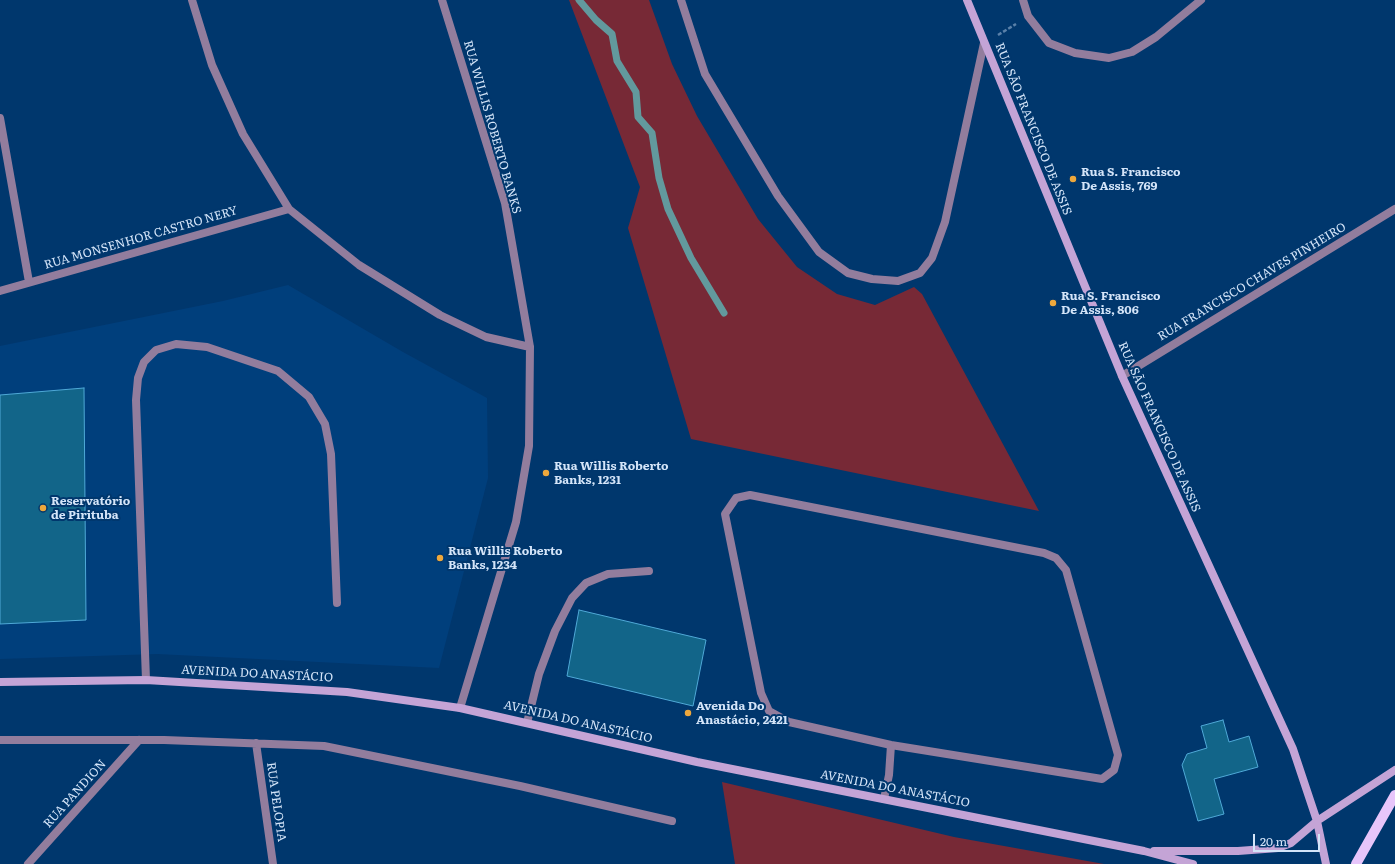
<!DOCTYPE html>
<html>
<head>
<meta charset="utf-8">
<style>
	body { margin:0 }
	#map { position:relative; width:1395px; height:864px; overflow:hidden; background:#00376d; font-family:Literata,serif }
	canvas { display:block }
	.scale { position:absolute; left:1253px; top:834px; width:67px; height:18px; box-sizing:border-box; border:2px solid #d4e5f9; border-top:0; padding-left:5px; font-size:12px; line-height:14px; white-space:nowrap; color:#d4e5f9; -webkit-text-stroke:3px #00376d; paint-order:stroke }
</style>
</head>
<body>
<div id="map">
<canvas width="1395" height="864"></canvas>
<div class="scale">20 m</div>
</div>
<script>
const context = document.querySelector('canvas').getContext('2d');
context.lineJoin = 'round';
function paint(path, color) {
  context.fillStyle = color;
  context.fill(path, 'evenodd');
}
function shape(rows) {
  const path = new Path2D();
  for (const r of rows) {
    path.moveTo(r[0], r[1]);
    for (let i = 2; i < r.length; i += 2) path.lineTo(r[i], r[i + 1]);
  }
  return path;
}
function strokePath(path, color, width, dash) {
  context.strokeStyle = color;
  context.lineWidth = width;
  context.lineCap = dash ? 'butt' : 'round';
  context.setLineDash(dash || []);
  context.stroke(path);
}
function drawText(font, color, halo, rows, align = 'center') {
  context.font = font + ' Literata,serif';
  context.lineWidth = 4;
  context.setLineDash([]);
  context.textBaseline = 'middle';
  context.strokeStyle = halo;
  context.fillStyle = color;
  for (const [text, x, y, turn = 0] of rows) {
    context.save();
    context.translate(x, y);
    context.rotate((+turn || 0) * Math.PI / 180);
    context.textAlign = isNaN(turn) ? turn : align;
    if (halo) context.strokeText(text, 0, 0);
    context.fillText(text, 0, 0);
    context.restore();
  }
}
paint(shape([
	[288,285,403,352,487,398,488,478,439,668,157,654,0,659,0,346,223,301]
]), '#003f7c');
paint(shape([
	[569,0,649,0,672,64,697,116,758,219,797,267,837,294,875,305,914,287,922,294,1039,511,691,439,628,228,640,187],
	[722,782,954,837,1104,864,735,864]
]), '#772936');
strokePath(shape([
	[579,0,596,20,612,34,617,61,636,92,638,117,652,133,659,178,668,209,691,258,724,313]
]), '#62999d', 7);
const building = shape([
	[84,388,86,620,0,624,0,395,84,388],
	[579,610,706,640,693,706,567,676,579,610],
	[1223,720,1229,742,1249,736,1258,767,1214,779,1224,814,1198,821,1182,765,1187,754,1207,748,1201,726,1223,720]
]);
paint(building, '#126589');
strokePath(building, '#4fa9d7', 1);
strokePath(shape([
	[998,35,1016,24]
]), '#5a81a9', 2.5, [4, 2]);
strokePath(shape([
	[750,495,1044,553,1056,558,1066,570,1118,755,1114,770,1102,779,891,745,789,722,769,711,761,693,725,514,736,498,750,495],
	[146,680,136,400,138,378,144,362,156,350,176,344,207,347,278,371,309,397,325,424,331,454,337,603],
	[527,723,539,674,555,631,572,598,586,583,608,574,649,571],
	[884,799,889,775,891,745]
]), '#927d9d', 8);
strokePath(shape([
	[192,0,212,65,243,134,289,209,359,265,440,315,486,337,530,347],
	[442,0,505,203,530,347,529,446,516,522,460,708],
	[681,0,705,74,778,196,819,252,848,273,872,279,898,281,920,273,932,258,945,222,984,43],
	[1023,0,1028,16,1049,43,1075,53,1109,58,1132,52,1156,37,1201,0],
	[0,118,29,282],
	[0,291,289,209],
	[1122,376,1395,209],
	[0,740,164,740,324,746,520,786,672,821],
	[256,743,273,864],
	[28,864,139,740]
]), '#927d9d', 8);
strokePath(shape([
	[967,0,1122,376,1293,749,1317,821,1326,864],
	[0,682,146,680,347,692,460,708,697,762,1144,851,1193,864],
	[1154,851,1238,851,1278,848,1291,843,1317,821,1395,770]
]), '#c4a4d6', 8);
strokePath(shape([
	[1356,864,1395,795]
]), '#e7c5fa', 10);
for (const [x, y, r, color] of [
	[1073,179,4,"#eea83c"],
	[1053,303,4,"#eea83c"],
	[546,473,4,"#eea83c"],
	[43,508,4,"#eea83c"],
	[440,558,4,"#eea83c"],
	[688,713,4,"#eea83c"]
]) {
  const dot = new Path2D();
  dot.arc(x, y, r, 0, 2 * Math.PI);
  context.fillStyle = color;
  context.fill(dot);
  strokePath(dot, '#00376d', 1.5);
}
drawText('12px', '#d4e5f9', '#00376d', [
	["RUA WILLIS ROBERTO BANKS",492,127,74],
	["RUA SÃO FRANCISCO DE ASSIS",1033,129,68],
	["RUA MONSENHOR CASTRO NERY",141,238,-16],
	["RUA FRANCISCO CHAVES PINHEIRO",1252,282,-31],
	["RUA SÃO FRANCISCO DE ASSIS",1159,427,66],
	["AVENIDA DO ANASTÁCIO",257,674,3],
	["AVENIDA DO ANASTÁCIO",578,722,13],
	["AVENIDA DO ANASTÁCIO",895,789,11],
	["RUA PANDION",75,794,-48],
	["RUA PELOPIA",276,802,82]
]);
drawText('bold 12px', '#d4e5f9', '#00376d', [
	["Rua S. Francisco",1081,172],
	["De Assis, 769",1081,186],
	["Rua S. Francisco",1061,296],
	["De Assis, 806",1061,310],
	["Rua Willis Roberto",554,466],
	["Banks, 1231",554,480],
	["Reservatório",51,501],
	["de Pirituba",51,515],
	["Rua Willis Roberto",448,551],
	["Banks, 1234",448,565],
	["Avenida Do",696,706],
	["Anastácio, 2421",696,720]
], 'left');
</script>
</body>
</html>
